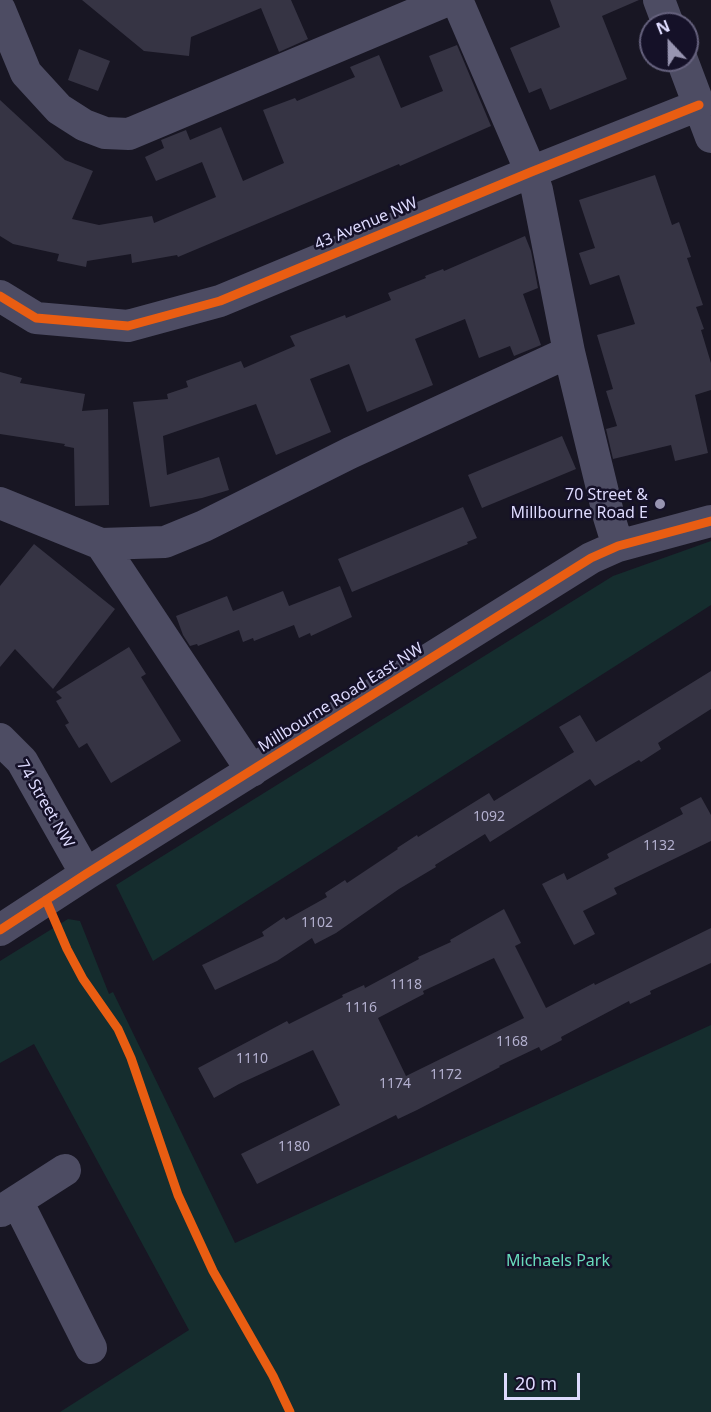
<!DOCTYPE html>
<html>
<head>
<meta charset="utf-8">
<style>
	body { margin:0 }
	#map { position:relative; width:711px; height:1412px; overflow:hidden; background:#181623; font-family:"Noto Sans",sans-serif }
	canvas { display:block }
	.north { position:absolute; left:639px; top:12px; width:60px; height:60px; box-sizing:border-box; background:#151128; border:2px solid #65617d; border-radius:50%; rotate:338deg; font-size:16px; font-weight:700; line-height:24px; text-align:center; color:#dddafd }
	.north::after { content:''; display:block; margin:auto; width:21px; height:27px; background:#9895b1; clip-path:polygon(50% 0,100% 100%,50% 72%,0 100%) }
	.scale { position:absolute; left:504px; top:1373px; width:76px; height:27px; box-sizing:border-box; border:3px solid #dddafd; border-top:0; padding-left:8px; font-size:18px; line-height:21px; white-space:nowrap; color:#dddafd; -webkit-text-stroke:4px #151128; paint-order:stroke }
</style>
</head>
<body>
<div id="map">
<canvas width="711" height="1412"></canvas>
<div class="north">N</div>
<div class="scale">20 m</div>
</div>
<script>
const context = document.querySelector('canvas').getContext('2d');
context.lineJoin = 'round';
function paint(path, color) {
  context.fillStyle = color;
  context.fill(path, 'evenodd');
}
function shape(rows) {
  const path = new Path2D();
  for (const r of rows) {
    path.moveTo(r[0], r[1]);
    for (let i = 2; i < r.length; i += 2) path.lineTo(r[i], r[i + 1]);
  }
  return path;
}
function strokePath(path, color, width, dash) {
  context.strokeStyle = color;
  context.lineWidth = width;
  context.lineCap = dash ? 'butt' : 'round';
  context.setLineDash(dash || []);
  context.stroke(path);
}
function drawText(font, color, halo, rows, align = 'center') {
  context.font = font + ' "Noto Sans",sans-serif';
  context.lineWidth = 5;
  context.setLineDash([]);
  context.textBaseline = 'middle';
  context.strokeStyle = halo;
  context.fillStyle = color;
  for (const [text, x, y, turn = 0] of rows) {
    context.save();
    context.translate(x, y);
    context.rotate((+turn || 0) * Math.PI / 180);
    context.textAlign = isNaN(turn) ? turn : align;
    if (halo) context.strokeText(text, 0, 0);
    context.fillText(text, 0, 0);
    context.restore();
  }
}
paint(shape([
	[711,541,711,605,153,961,116,885,613,576],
	[68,919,80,921,109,994,113,992,235,1243,711,1025,711,1412,60,1412,189,1330,34,1044,0,1063,0,961]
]), '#152d2e');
paint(shape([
	[82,0,291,0,308,39,279,52,261,8,191,37,189,56,144,51],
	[550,0,639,0,602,16,627,79,550,110,541,88,529,93,510,48,560,27],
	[457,45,491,126,400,166,399,164,178,257,177,255,132,263,131,254,87,261,86,267,57,261,59,254,13,244,0,236,0,100,65,160,93,171,72,219,99,225,152,216,154,223,216,197,202,162,156,181,145,157,164,148,161,140,186,130,190,140,221,127,243,181,284,163,263,110,295,98,297,101,355,77,350,67,379,55,401,108,443,91,429,56],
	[79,49,110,61,98,91,68,80],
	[655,175,672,225,679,222,691,257,687,258,703,305,696,307,704,329,701,330,711,363,711,390,695,395,708,453,675,461,671,445,613,459,606,429,617,426,606,391,613,389,597,335,635,324,619,275,590,285,579,253,595,248,579,200],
	[525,236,531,251,538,288,523,294,541,345,514,356,510,346,479,358,465,319,415,339,433,385,367,412,349,364,310,379,331,432,276,455,256,404,163,436,167,475,219,457,229,490,202,498,150,507,133,402,168,399,167,394,188,387,186,381,241,361,244,368,295,346,290,336,345,315,346,318,391,300,388,293,426,278,425,276,443,269,444,271],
	[0,372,22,378,20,383,85,394,82,411,108,409,109,505,75,506,74,448,64,446,65,444,0,434],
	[562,436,576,469,482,508,468,475],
	[463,507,477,538,467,542,468,544,352,592,338,559],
	[34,544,115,609,53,689,15,649,0,667,0,586],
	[340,586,352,617,311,636,310,633,299,638,294,625,254,641,253,638,243,642,239,630,198,646,197,644,190,646,183,635,176,616,227,596,233,611,283,591,289,606],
	[129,647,146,674,141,677,181,741,111,783,87,743,79,748,65,725,69,723,56,701,62,698,56,692],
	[711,671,711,709,658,743,661,749,641,762,639,760,595,786,590,779,490,842,485,834,435,865,436,867,399,889,336,933,315,944,312,938,277,961,215,990,202,965,264,936,262,932,284,917,286,920,327,897,325,893,345,880,347,883,398,849,397,848,417,835,418,837,489,793,494,801,574,752,559,727,580,715,596,742],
	[701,797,711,815,711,841,614,888,617,894,583,911,595,934,574,945,542,884,564,873,567,880,609,858,607,854,683,814,680,808],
	[504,909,521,943,515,946,546,1008,594,983,595,985,711,928,711,963,650,991,651,994,630,1004,629,1001,561,1037,562,1040,541,1051,539,1047,499,1066,500,1067,417,1110,398,1119,396,1115,257,1184,241,1154,340,1105,313,1050,239,1084,214,1098,198,1068,287,1021,289,1024,343,997,342,995,364,985,365,988,419,959,418,957,451,942,450,940],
	[494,958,524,1018,406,1076,378,1018,424,994,423,991]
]), '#363444');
strokePath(shape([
	[457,0,531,172,537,190,569,352,609,517,618,546],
	[659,0,668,24],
	[0,10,26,73,59,109,84,125,105,133,129,134,448,0],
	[682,60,711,137],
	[0,296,36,318,128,326,220,301,531,172,699,105],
	[0,503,101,544,165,542,204,526,350,453,569,352],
	[101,544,252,771],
	[0,739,22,761,86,874],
	[0,930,86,874,591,558,618,546,711,521],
	[17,1201,91,1348],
	[1,1211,65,1170]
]), '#4d4c63', 32);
strokePath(shape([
	[0,296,36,318,128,326,220,301,531,172,699,105],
	[46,900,67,949,83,979,118,1029,131,1058,178,1195,213,1271,273,1376,290,1412],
	[0,930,86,874,591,558,618,546,711,521]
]), '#e95d12', 9);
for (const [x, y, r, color] of [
	[660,504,6,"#9895b1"]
]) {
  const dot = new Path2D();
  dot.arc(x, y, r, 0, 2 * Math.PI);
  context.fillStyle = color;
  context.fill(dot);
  strokePath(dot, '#151128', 2);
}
drawText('14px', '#b3b0cf', null, [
	["1092",489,817],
	["1132",659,846],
	["1102",317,923],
	["1118",406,985],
	["1116",361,1008],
	["1168",512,1042],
	["1110",252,1059],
	["1172",446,1075],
	["1174",395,1084],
	["1180",294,1147]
]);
drawText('16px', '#dddafd', '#151128', [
	["43 Avenue NW",366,224,-23],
	["Millbourne Road East NW",341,698,-32],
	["74 Street NW",45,804,60]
]);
drawText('16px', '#dddafd', '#151128', [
	["70 Street &",648,495],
	["Millbourne Road E",648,513]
], 'right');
drawText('16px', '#68dbbc', '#151128', [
	["Michaels Park",558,1261]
]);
</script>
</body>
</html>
